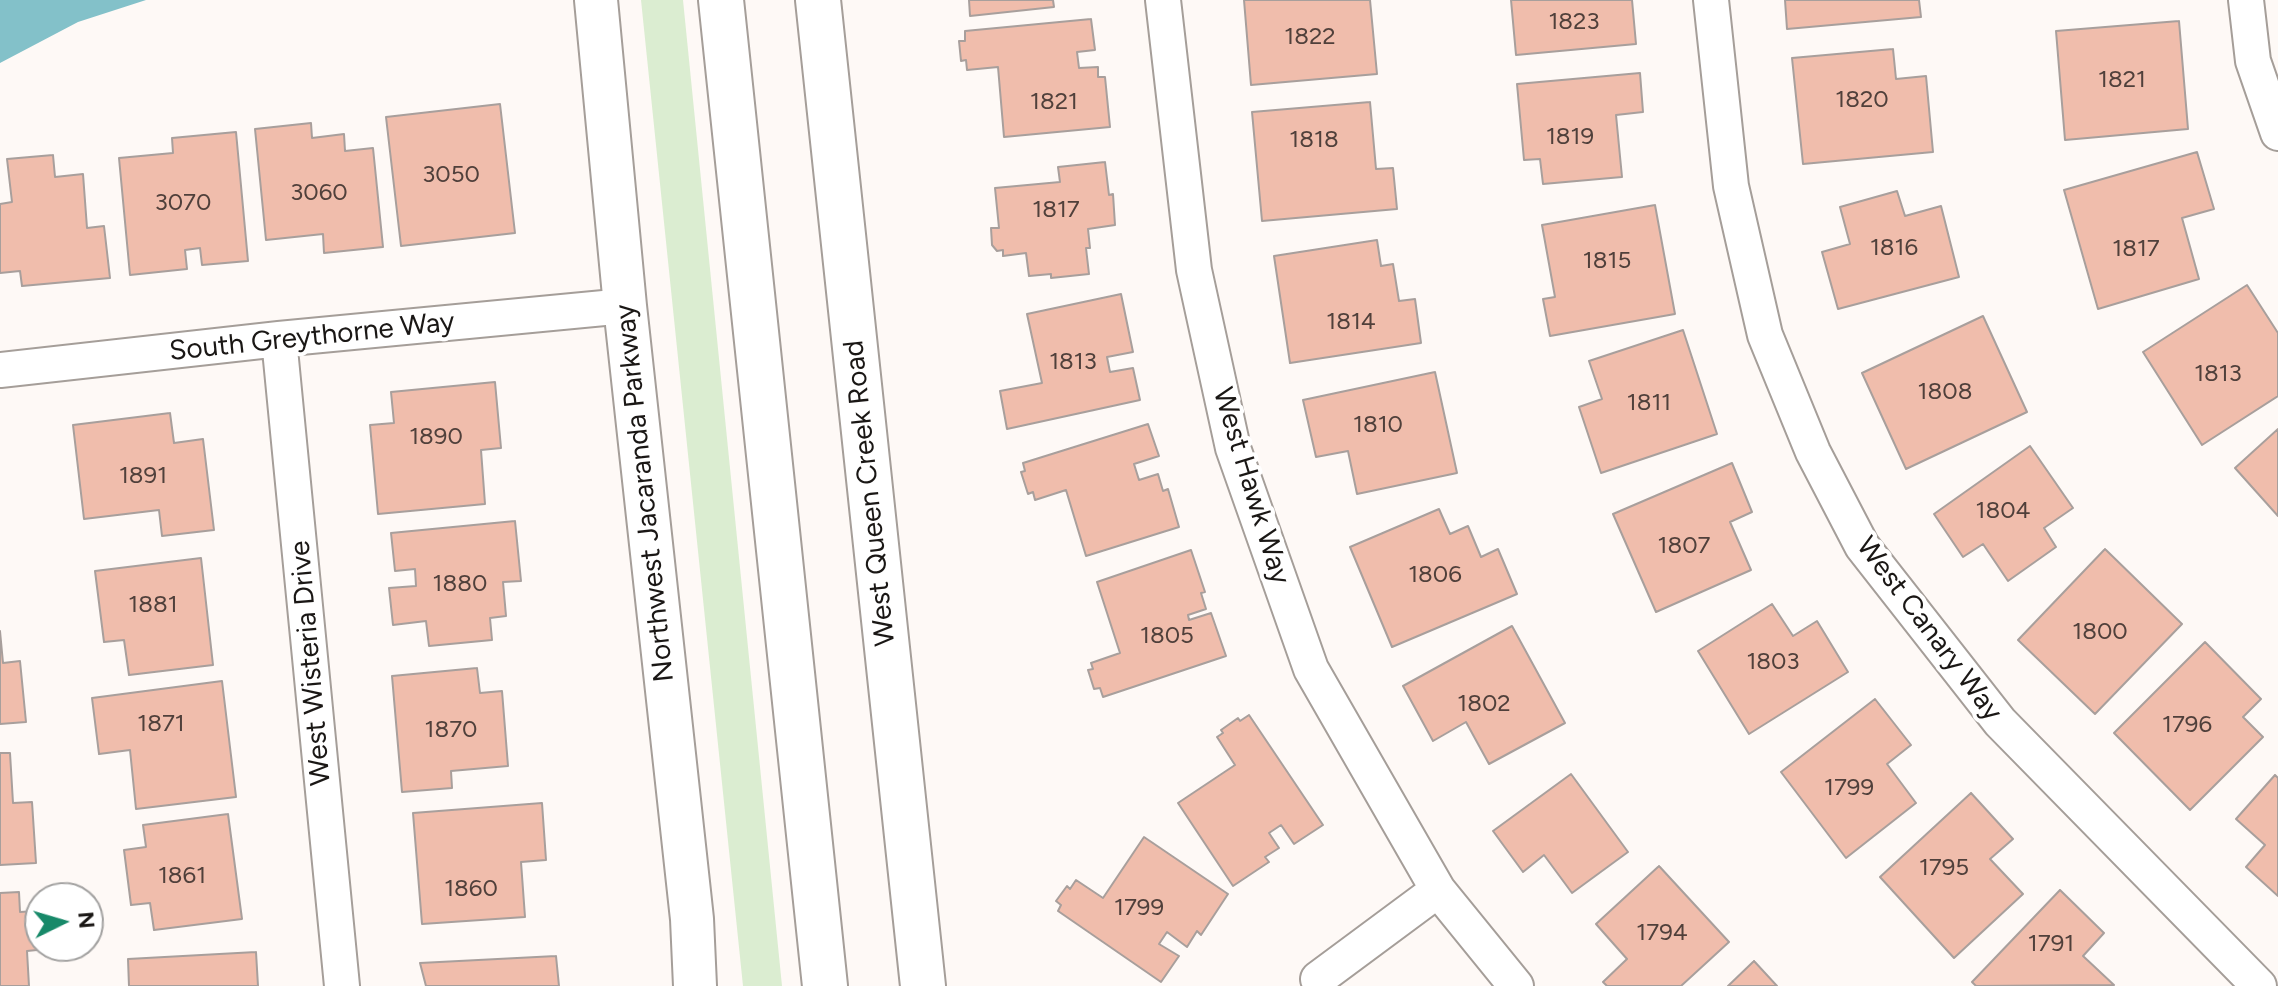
<!DOCTYPE html>
<html>
<head>
<meta charset="utf-8">
<style>
	body { margin:0 }
	#map { position:relative; width:2278px; height:986px; overflow:hidden; background:#fef9f6; font-family:Figtree,sans-serif }
	canvas { display:block }
	.north { position:absolute; left:24px; top:882px; width:80px; height:80px; box-sizing:border-box; background:#fff; border:2px solid #a3a2a1; border-radius:50%; rotate:85deg; font-size:22px; font-weight:700; line-height:32px; text-align:center; color:#1a1715 }
	.north::after { content:''; display:block; margin:auto; width:28px; height:36px; background:#178969; clip-path:polygon(50% 0,100% 100%,50% 72%,0 100%) }
</style>
</head>
<body>
<div id="map">
<canvas width="2278" height="986"></canvas>
<div class="north">N</div>
</div>
<script>
const context = document.querySelector('canvas').getContext('2d');
context.lineJoin = 'round';
function paint(path, color) {
  context.fillStyle = color;
  context.fill(path, 'evenodd');
}
function shape(rows) {
  const path = new Path2D();
  for (const r of rows) {
    path.moveTo(r[0], r[1]);
    for (let i = 2; i < r.length; i += 2) path.lineTo(r[i], r[i + 1]);
  }
  return path;
}
function strokePath(path, color, width, dash) {
  context.strokeStyle = color;
  context.lineWidth = width;
  context.lineCap = dash ? 'butt' : 'round';
  context.setLineDash(dash || []);
  context.stroke(path);
}
function drawText(font, color, halo, rows, align = 'center') {
  context.font = font + ' Figtree,sans-serif';
  context.lineWidth = 8;
  context.setLineDash([]);
  context.textBaseline = 'middle';
  context.strokeStyle = halo;
  context.fillStyle = color;
  for (const [text, x, y, turn = 0] of rows) {
    context.save();
    context.translate(x, y);
    context.rotate((+turn || 0) * Math.PI / 180);
    context.textAlign = isNaN(turn) ? turn : align;
    if (halo) context.strokeText(text, 0, 0);
    context.fillText(text, 0, 0);
    context.restore();
  }
}
paint(shape([
	[641,0,683,0,782,986,743,986]
]), '#dbedd1');
paint(shape([
	[0,0,146,0,78,22,0,63]
]), '#83c1c9');
const building = shape([
	[969,0,1053,0,1054,7,970,16,969,0],
	[1244,0,1370,0,1377,74,1251,85,1244,0],
	[1511,0,1632,0,1636,44,1516,55,1511,0],
	[1785,0,1919,0,1921,17,1787,29,1785,0],
	[1091,19,1095,50,1077,52,1079,68,1098,67,1098,77,1105,77,1110,127,1004,137,998,67,967,70,966,60,961,61,959,41,965,41,965,31,1091,19],
	[2179,21,2188,129,2065,140,2056,31,2179,21],
	[1893,49,1896,79,1926,76,1933,152,1803,164,1792,58,1893,49],
	[1640,73,1643,112,1616,115,1622,177,1543,184,1540,159,1524,160,1517,84,1640,73],
	[1370,102,1376,169,1393,168,1397,209,1262,221,1252,112,1370,102],
	[500,104,515,233,401,246,386,117,500,104],
	[311,123,312,138,344,134,345,151,373,148,383,247,324,253,323,234,266,240,255,129,311,123],
	[236,132,248,261,202,265,200,248,185,250,187,269,130,275,119,158,173,153,172,138,236,132],
	[2197,152,2214,209,2182,218,2199,279,2098,309,2064,190,2197,152],
	[53,155,55,177,83,174,87,228,104,226,110,278,22,286,20,271,0,273,0,204,12,202,7,159,53,155],
	[1105,162,1109,195,1113,194,1115,225,1088,229,1090,248,1086,248,1089,274,1051,278,1051,274,1029,276,1026,253,1003,256,1003,250,997,251,992,245,991,228,999,228,995,188,1060,182,1058,167,1105,162],
	[1897,191,1905,216,1941,206,1959,277,1838,309,1822,252,1850,244,1840,207,1897,191],
	[1655,205,1675,314,1550,336,1543,299,1555,297,1542,225,1655,205],
	[1377,240,1381,266,1393,264,1399,301,1415,299,1421,343,1290,363,1274,256,1377,240],
	[2247,285,2278,333,2278,396,2202,445,2143,352,2247,285],
	[1121,294,1133,352,1107,357,1110,372,1133,368,1140,400,1007,429,1000,391,1042,383,1027,314,1121,294],
	[1983,316,2027,412,1906,469,1862,373,1983,316],
	[1683,330,1717,434,1601,473,1579,407,1602,399,1589,361,1683,330],
	[1435,372,1457,473,1357,494,1348,451,1316,457,1303,400,1435,372],
	[495,382,501,448,481,450,485,504,378,514,370,425,394,423,391,392,495,382],
	[170,413,174,443,203,439,214,530,162,536,159,510,84,519,73,425,170,413],
	[1148,424,1159,456,1134,464,1139,480,1158,474,1163,491,1168,489,1179,527,1086,556,1066,490,1035,500,1033,492,1028,494,1021,472,1025,471,1023,463,1148,424],
	[2278,429,2278,516,2235,468,2278,429],
	[2030,446,2073,508,2044,528,2056,547,2008,581,1983,544,1963,557,1934,514,2030,446],
	[1732,463,1752,512,1730,522,1751,570,1656,612,1613,514,1732,463],
	[1439,509,1450,534,1468,526,1481,557,1498,549,1517,594,1392,647,1350,547,1439,509],
	[515,521,521,581,503,582,506,616,490,618,492,640,429,646,426,621,393,625,389,588,416,586,415,569,395,571,391,533,515,521],
	[2105,549,2182,624,2095,714,2018,640,2105,549],
	[1191,550,1205,592,1201,593,1206,609,1188,615,1189,620,1211,613,1226,656,1103,697,1100,688,1094,689,1088,670,1093,669,1091,663,1120,653,1097,582,1191,550],
	[201,558,213,665,129,675,124,640,104,642,95,571,201,558],
	[1772,604,1793,636,1817,621,1848,672,1749,734,1698,651,1772,604],
	[1512,626,1565,723,1489,764,1466,722,1433,741,1403,686,1512,626],
	[0,631,3,663,20,661,26,722,0,724,0,631],
	[2205,642,2261,699,2243,717,2263,737,2190,810,2114,733,2205,642],
	[477,668,480,693,502,691,508,766,451,771,452,788,402,792,392,676,477,668],
	[222,681,236,797,136,809,130,750,99,754,92,698,222,681],
	[1875,699,1911,745,1887,764,1916,803,1846,858,1781,772,1875,699],
	[1249,715,1323,825,1294,844,1281,825,1269,833,1279,848,1265,857,1269,862,1233,886,1178,803,1235,765,1217,737,1223,733,1221,730,1238,718,1240,721,1249,715],
	[0,753,10,753,13,803,32,802,36,863,0,865,0,753],
	[1571,774,1628,852,1572,893,1544,855,1523,872,1493,831,1571,774],
	[2275,775,2278,778,2278,896,2246,867,2265,845,2236,819,2275,775],
	[1971,793,2013,839,1990,859,2023,894,1954,958,1880,877,1971,793],
	[542,803,546,860,521,862,525,917,422,924,413,813,542,803],
	[228,814,242,919,154,930,150,903,131,905,124,850,146,847,143,825,228,814],
	[1144,837,1228,894,1201,935,1197,931,1187,947,1167,932,1159,944,1179,956,1161,982,1058,911,1061,905,1056,901,1067,886,1070,889,1076,880,1103,898,1144,837],
	[1659,866,1729,942,1681,986,1607,986,1603,982,1627,959,1596,924,1659,866],
	[2060,890,2104,933,2083,956,2114,985,1976,986,1972,982,2060,890],
	[19,892,20,912,36,911,37,950,27,951,29,986,0,986,0,893,19,892],
	[256,952,258,986,129,986,128,959,256,952],
	[556,956,559,986,426,986,420,963,556,956],
	[1754,961,1777,986,1728,986,1754,961]
]);
paint(building, '#f0bdac');
strokePath(building, '#a89f9c', 2);
const minor = shape([
	[1163,0,1194,270,1233,448,1311,669,1438,890,1516,986],
	[1711,0,1731,186,1765,335,1813,452,1862,546,2000,722,2259,986],
	[2246,0,2253,61,2278,133],
	[279,339,342,986],
	[0,370,279,339,625,306],
	[1318,979,1438,890]
]);
const tertiary = shape([
	[596,0,625,306,692,919,695,986]
]);
const primary = shape([
	[721,0,825,986],
	[818,0,923,986]
]);
strokePath(minor, '#a59e99', 38);
strokePath(tertiary, '#a59e99', 46);
strokePath(primary, '#a59e99', 48);
strokePath(minor, '#fff', 34);
strokePath(tertiary, '#fff', 42);
strokePath(primary, '#fff', 44);
drawText('24px', '#50403b', null, [
	["1823",1574,22],
	["1822",1310,37],
	["1821",2122,80],
	["1820",1862,100],
	["1821",1054,102],
	["1819",1570,137],
	["1818",1314,140],
	["3050",451,175],
	["3060",319,193],
	["3070",183,203],
	["1817",1056,210],
	["1816",1894,248],
	["1817",2136,249],
	["1815",1607,261],
	["1814",1351,322],
	["1813",1073,362],
	["1813",2218,374],
	["1808",1945,392],
	["1811",1649,403],
	["1810",1378,425],
	["1890",436,437],
	["1891",143,476],
	["1804",2003,511],
	["1807",1684,546],
	["1806",1435,575],
	["1880",460,584],
	["1881",153,605],
	["1800",2100,632],
	["1805",1167,636],
	["1803",1773,662],
	["1802",1484,704],
	["1871",161,724],
	["1796",2187,725],
	["1870",451,730],
	["1799",1849,788],
	["1795",1944,868],
	["1861",182,876],
	["1860",471,889],
	["1799",1139,908],
	["1794",1662,933],
	["1791",2051,944]
]);
drawText('28px', '#1a1715', '#fff', [
	["South Greythorne Way",312,337,-6],
	["West Hawk Way",1251,486,73],
	["Northwest Jacaranda Parkway",645,493,-96],
	["West Queen Creek Road",870,493,-96],
	["West Canary Way",1929,629,53],
	["West Wisteria Drive",311,663,-95]
]);
</script>
</body>
</html>
